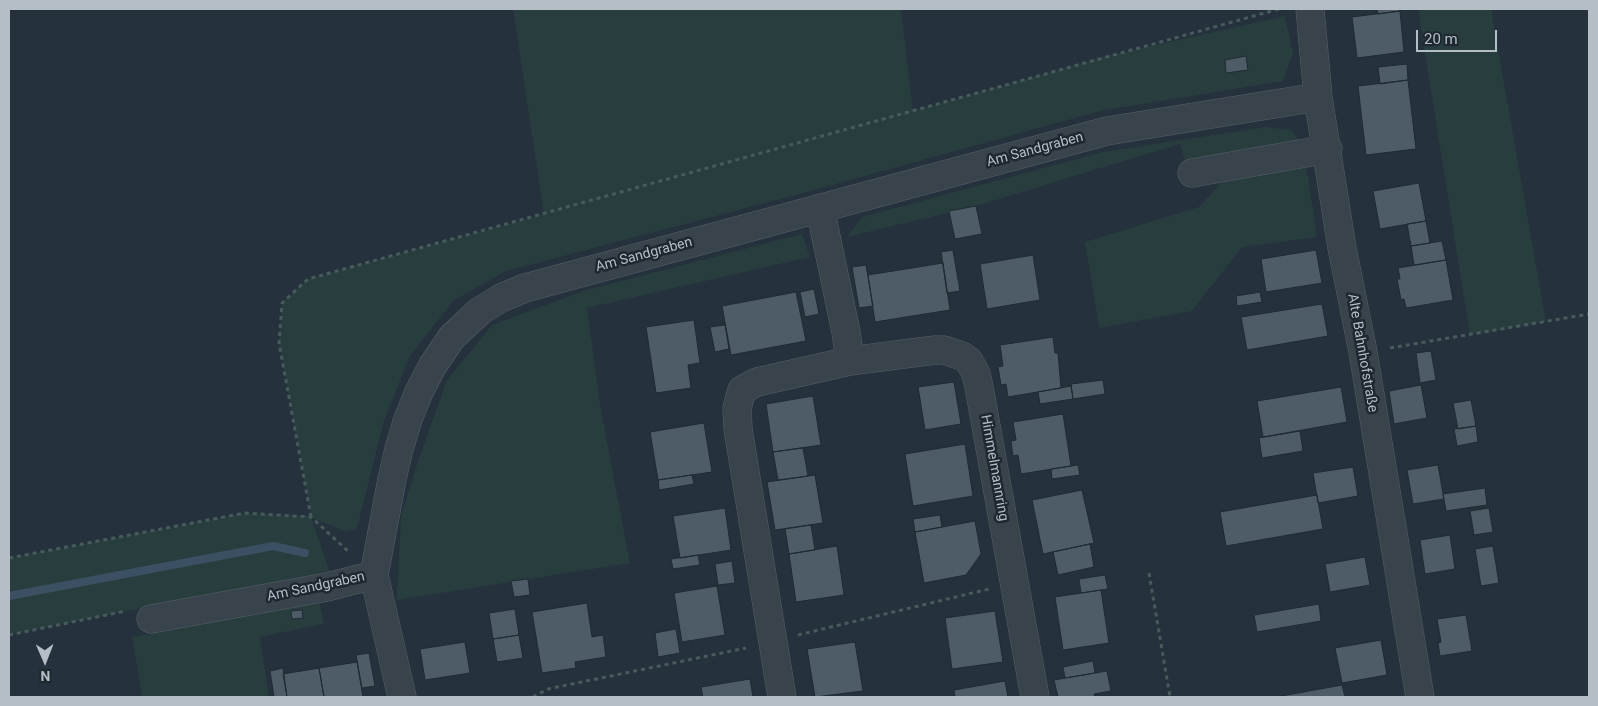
<!DOCTYPE html>
<html>
<head>
<meta charset="utf-8">
<style>
	body { margin:0 }
	#map { position:relative; width:1598px; height:706px; overflow:hidden; background:#25313c; font-family:Roboto,sans-serif }
	canvas { display:block }
	.frame { position:absolute; inset:0; border:10px solid #b5bec7; pointer-events:none }
	.north { position:absolute; left:20px; top:636px; width:50px; height:50px; -webkit-text-stroke:4px #1e2831; paint-order:stroke; rotate:179deg; font-size:14px; font-weight:700; line-height:20px; text-align:center; color:#b5bec7 }
	.north::after { content:''; display:block; margin:auto; width:18px; height:22px; background:#b5bec7; clip-path:polygon(50% 0,100% 100%,50% 72%,0 100%) }
	.scale { position:absolute; left:1416px; top:30px; width:81px; height:22px; box-sizing:border-box; border:2px solid #b5bec7; border-top:0; padding-left:6px; font-size:15px; line-height:18px; white-space:nowrap; color:#b5bec7; -webkit-text-stroke:4px #1e2831; paint-order:stroke }
</style>
</head>
<body>
<div id="map">
<canvas width="1598" height="706"></canvas>
<div class="frame"></div>
<div class="north">N</div>
<div class="scale">20 m</div>
</div>
<script>
const context = document.querySelector('canvas').getContext('2d');
context.lineJoin = 'round';
function paint(path, color) {
  context.fillStyle = color;
  context.fill(path, 'evenodd');
}
function shape(rows) {
  const path = new Path2D();
  for (const r of rows) {
    path.moveTo(r[0], r[1]);
    for (let i = 2; i < r.length; i += 2) path.lineTo(r[i], r[i + 1]);
  }
  return path;
}
function strokePath(path, color, width, dash) {
  context.strokeStyle = color;
  context.lineWidth = width;
  context.lineCap = dash ? 'butt' : 'round';
  context.setLineDash(dash || []);
  context.stroke(path);
}
function drawText(font, color, halo, rows, align = 'center') {
  context.font = font + ' Roboto,sans-serif';
  context.lineWidth = 5;
  context.setLineDash([]);
  context.textBaseline = 'middle';
  context.strokeStyle = halo;
  context.fillStyle = color;
  for (const [text, x, y, turn = 0] of rows) {
    context.save();
    context.translate(x, y);
    context.rotate((+turn || 0) * Math.PI / 180);
    context.textAlign = isNaN(turn) ? turn : align;
    if (halo) context.strokeText(text, 0, 0);
    context.fillText(text, 0, 0);
    context.restore();
  }
}
paint(shape([
	[513,9,901,9,913,111,1107,56,1285,16,1293,54,1283,81,1100,111,807,192,506,271,453,301,410,356,384,421,357,528,346,532,311,517,330,572,128,611,9,635,9,558,245,513,311,516,279,343,282,303,308,279,544,214],
	[1418,9,1491,9,1546,322,1470,335],
	[1265,127,1291,130,1301,143,1187,167,1180,144,976,206,847,237,862,217,1103,152],
	[1306,165,1317,237,1242,247,1192,311,1099,328,1085,242,1199,207,1221,183],
	[802,234,810,257,587,308,601,410,630,563,397,600,401,516,419,458,447,380,492,325,583,291],
	[319,601,324,624,260,637,269,697,142,697,132,637]
]), '#283e3e');
strokePath(shape([
	[9,596,273,546,305,553]
]), '#3c5064', 8);
const building = shape([
	[1377,9,1400,9,1400,11,1378,14,1377,9],
	[1400,11,1404,52,1357,58,1352,17,1400,11],
	[1246,56,1248,70,1226,73,1225,60,1246,56],
	[1407,64,1408,80,1380,84,1378,67,1407,64],
	[1408,80,1416,149,1366,155,1358,86,1408,80],
	[1419,183,1426,221,1380,229,1373,191,1419,183],
	[976,206,982,234,955,239,949,211,976,206],
	[1426,221,1430,243,1411,246,1407,224,1426,221],
	[1442,241,1446,260,1414,265,1411,246,1442,241],
	[953,250,960,291,947,293,941,252,953,250],
	[1316,250,1322,283,1266,292,1261,259,1316,250],
	[1033,255,1040,300,987,309,980,264,1033,255],
	[1446,260,1453,300,1406,308,1404,299,1401,300,1397,279,1400,279,1398,268,1446,260],
	[943,263,950,310,875,322,868,275,943,263],
	[866,265,873,306,859,308,852,267,866,265],
	[814,289,819,314,805,317,800,292,814,289],
	[796,292,806,341,731,355,722,306,796,292],
	[1260,292,1262,302,1237,306,1236,296,1260,292],
	[1322,304,1328,336,1247,350,1241,317,1322,304],
	[694,320,700,363,688,365,691,388,656,393,646,327,694,320],
	[725,325,729,349,715,352,710,327,725,325],
	[1053,337,1055,353,1058,353,1061,388,1008,397,1006,384,1001,385,998,367,1003,366,1000,345,1053,337],
	[1431,351,1436,380,1420,383,1416,353,1431,351],
	[1103,380,1105,394,1073,399,1071,384,1103,380],
	[954,382,961,424,925,430,918,387,954,382],
	[1421,385,1427,418,1394,424,1389,391,1421,385],
	[1071,386,1073,399,1040,404,1038,392,1071,386],
	[1341,387,1347,422,1263,437,1257,401,1341,387],
	[813,396,821,445,773,452,766,404,813,396],
	[1471,400,1476,426,1458,429,1453,403,1471,400],
	[1063,414,1071,466,1021,474,1018,455,1013,456,1011,441,1016,440,1013,422,1063,414],
	[704,423,712,472,658,480,650,432,704,423],
	[1476,426,1478,442,1457,446,1454,429,1476,426],
	[1300,431,1303,451,1262,458,1259,438,1300,431],
	[965,444,973,496,913,506,905,454,965,444],
	[803,448,808,476,778,480,773,452,803,448],
	[1078,465,1080,475,1052,479,1051,469,1078,465],
	[1438,465,1444,499,1413,504,1407,470,1438,465],
	[1353,467,1358,496,1318,503,1313,473,1353,467],
	[692,475,694,484,659,490,658,480,692,475],
	[815,475,823,523,775,530,767,482,815,475],
	[1485,488,1487,505,1446,511,1443,494,1485,488],
	[1082,490,1094,543,1043,554,1032,500,1082,490],
	[1317,495,1323,529,1226,546,1220,512,1317,495],
	[725,508,731,550,680,558,673,516,725,508],
	[1489,508,1493,532,1474,535,1470,511,1489,508],
	[940,515,942,527,915,532,913,519,940,515],
	[975,521,981,554,966,575,924,583,915,532,975,521],
	[811,525,815,550,789,554,785,529,811,525],
	[1450,535,1455,569,1425,574,1420,540,1450,535],
	[1090,544,1094,567,1058,575,1053,552,1090,544],
	[837,546,844,595,796,602,789,554,837,546],
	[1493,546,1499,583,1481,586,1475,549,1493,546],
	[698,555,700,565,673,569,671,559,698,555],
	[1365,557,1370,585,1330,592,1325,564,1365,557],
	[732,561,735,583,718,585,715,564,732,561],
	[1105,575,1108,589,1081,593,1079,579,1105,575],
	[528,579,530,595,514,597,511,581,528,579],
	[717,586,725,635,682,642,674,593,717,586],
	[1101,590,1109,643,1063,650,1055,597,1101,590],
	[587,603,592,637,603,635,606,657,575,662,576,668,542,673,532,612,587,603],
	[1319,604,1321,621,1257,632,1254,615,1319,604],
	[515,609,519,635,493,639,489,613,515,609],
	[302,610,303,618,292,619,291,611,302,610],
	[995,611,1003,662,952,669,945,618,995,611],
	[1466,615,1472,651,1440,656,1438,643,1441,642,1437,619,1466,615],
	[676,629,680,653,658,657,655,633,676,629],
	[519,635,523,658,497,662,493,639,519,635],
	[1381,640,1387,675,1342,683,1335,648,1381,640],
	[465,642,470,673,425,680,420,649,465,642],
	[855,642,863,691,815,697,807,649,855,642],
	[369,653,375,686,362,688,356,655,369,653],
	[1093,661,1095,673,1065,678,1063,667,1093,661],
	[357,662,363,697,324,697,319,668,357,662],
	[283,668,287,697,274,697,270,671,283,668],
	[319,668,324,697,287,697,283,674,319,668],
	[1107,671,1111,691,1094,694,1095,697,1058,697,1054,680,1107,671],
	[750,679,753,697,703,697,701,687,750,679],
	[1005,681,1008,697,955,697,954,690,1005,681],
	[1342,685,1345,697,1276,697,1342,685]
]);
paint(building, '#4e5c67');
strokePath(building, '#202a33', 1);
const minor = shape([
	[1310,9,1318,97,1342,248,1363,352,1420,697],
	[1192,173,1328,149],
	[820,208,846,332,850,361,935,350,944,350,962,356,969,361,976,374,979,387,1035,697],
	[151,619,327,587,374,575],
	[402,697,374,575,392,479,399,449,408,419,419,392,433,365,452,337,480,311,501,298,525,288,1107,131,1318,97],
	[782,697,738,429,737,408,742,390,757,382,850,361]
]);
strokePath(minor, '#57616a', 29);
strokePath(shape([
	[1390,348,1589,314],
	[311,517,279,343,282,303,308,279,1279,9],
	[9,558,245,513,311,517,350,553],
	[1149,573,1170,697],
	[9,635,126,611],
	[798,635,989,589],
	[533,697,548,689,746,648]
]), '#475b5c', 3, [4, 4]);
strokePath(minor, '#39434c', 28);
drawText('14px', '#b5bec7', '#1e2831', [
	["Am Sandgraben",1035,150,-15],
	["Am Sandgraben",644,255,-15],
	["Alte Bahnhofstraße",1362,353,80],
	["Himmelmannring",994,468,80],
	["Am Sandgraben",316,587,-12]
]);
</script>
</body>
</html>
